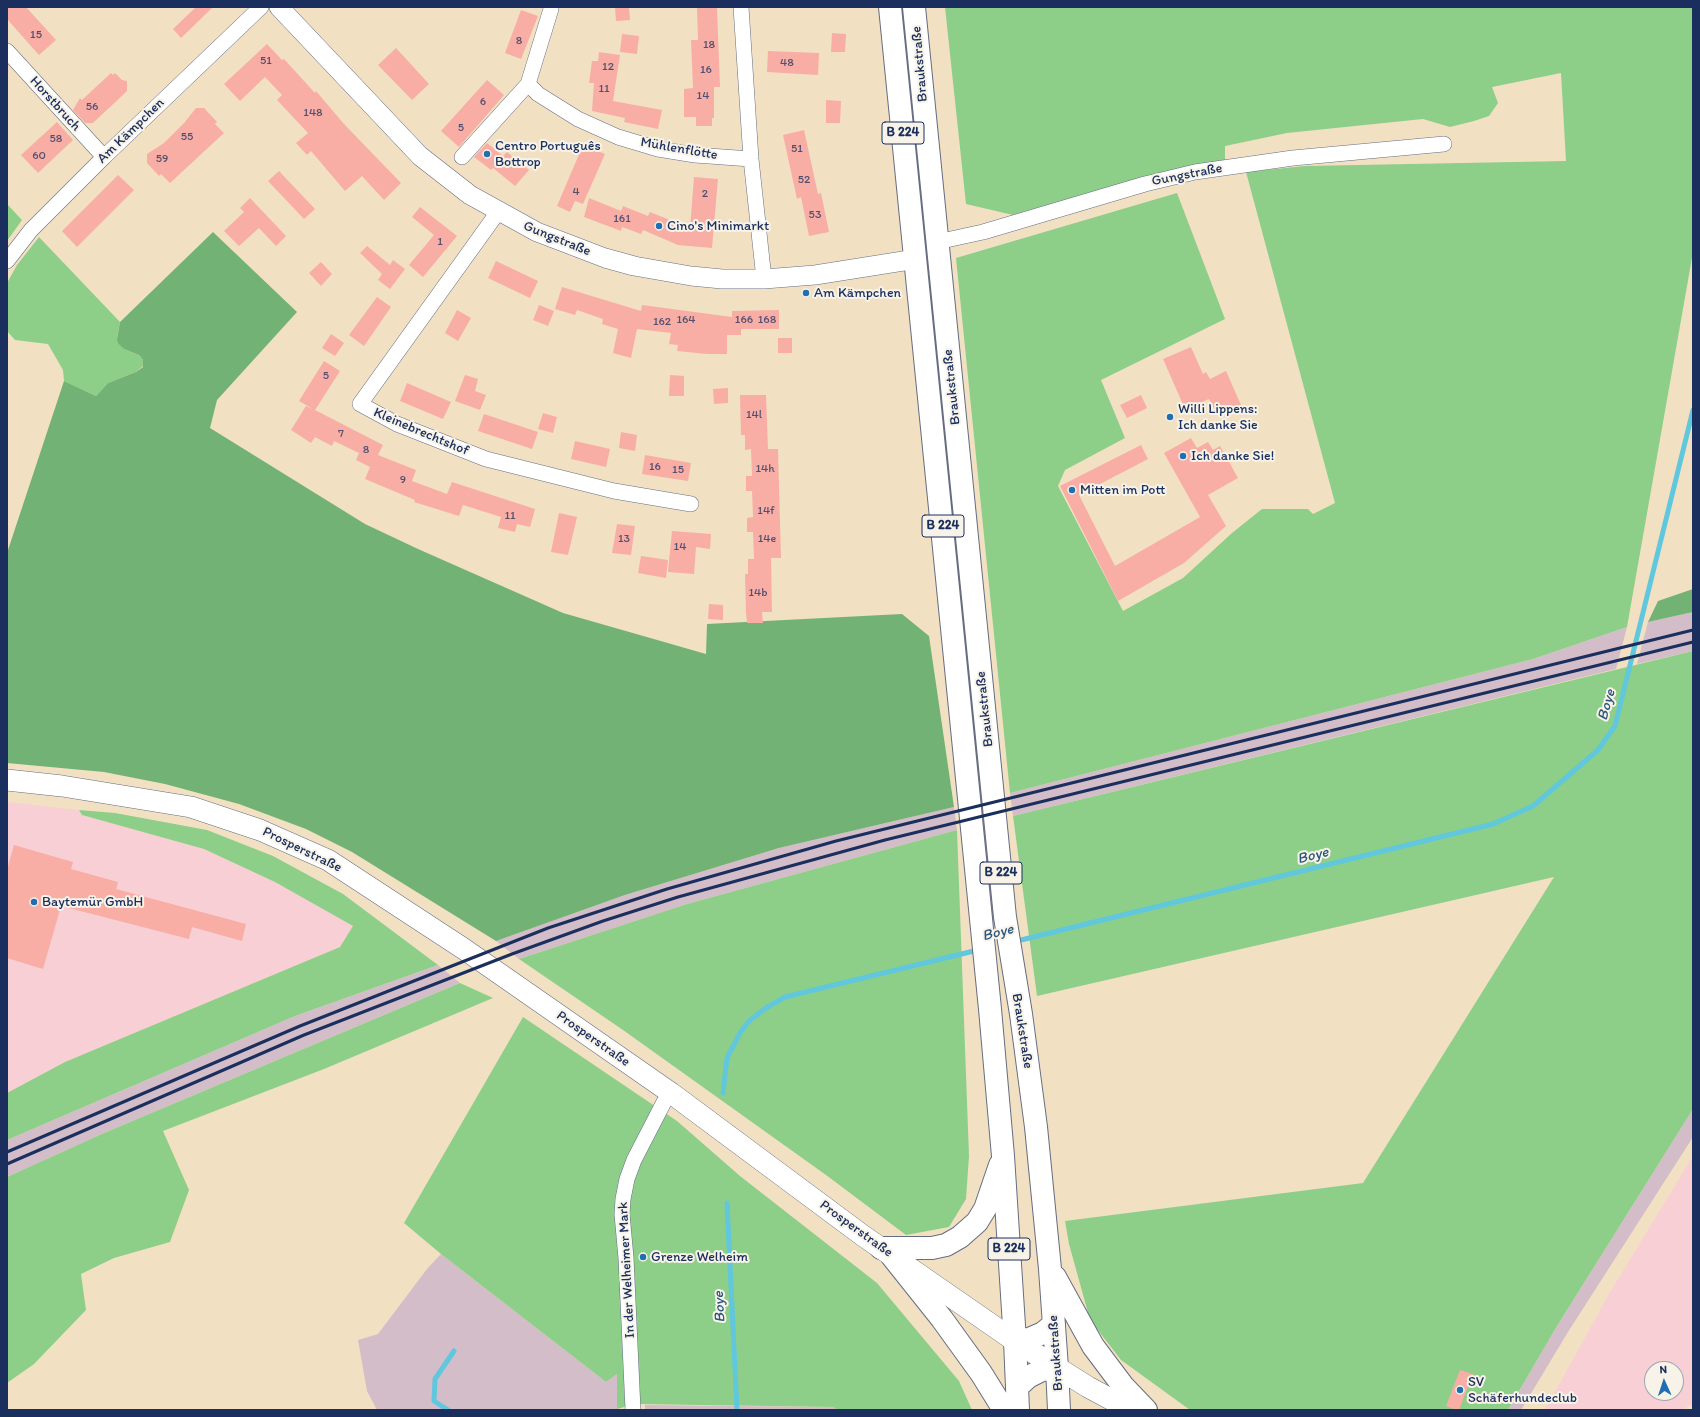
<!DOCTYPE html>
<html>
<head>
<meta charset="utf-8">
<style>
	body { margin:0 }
	#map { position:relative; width:1700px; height:1417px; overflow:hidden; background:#f2e0c3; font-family:Itim,sans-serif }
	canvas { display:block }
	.frame { position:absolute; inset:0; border:8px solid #1b2f5e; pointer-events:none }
	.north { position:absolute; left:1644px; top:1361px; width:40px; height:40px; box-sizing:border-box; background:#f7f3e8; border:1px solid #9fa5b1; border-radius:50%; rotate:357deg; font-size:11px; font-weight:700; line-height:16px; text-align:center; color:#1b2f5e }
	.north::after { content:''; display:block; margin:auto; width:14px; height:18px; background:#1f6fb2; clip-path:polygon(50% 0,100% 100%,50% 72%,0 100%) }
</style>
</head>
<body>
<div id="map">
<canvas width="1700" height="1417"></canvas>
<div class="frame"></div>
<div class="north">N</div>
</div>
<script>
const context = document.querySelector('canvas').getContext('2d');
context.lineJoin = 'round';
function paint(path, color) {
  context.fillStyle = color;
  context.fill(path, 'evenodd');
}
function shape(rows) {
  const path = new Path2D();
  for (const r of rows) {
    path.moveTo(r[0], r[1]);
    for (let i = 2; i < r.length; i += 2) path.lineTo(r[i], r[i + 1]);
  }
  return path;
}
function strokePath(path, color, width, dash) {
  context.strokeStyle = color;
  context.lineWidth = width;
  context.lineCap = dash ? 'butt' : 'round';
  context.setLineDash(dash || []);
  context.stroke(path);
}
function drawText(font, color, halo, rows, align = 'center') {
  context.font = font + ' Itim,sans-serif';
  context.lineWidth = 4;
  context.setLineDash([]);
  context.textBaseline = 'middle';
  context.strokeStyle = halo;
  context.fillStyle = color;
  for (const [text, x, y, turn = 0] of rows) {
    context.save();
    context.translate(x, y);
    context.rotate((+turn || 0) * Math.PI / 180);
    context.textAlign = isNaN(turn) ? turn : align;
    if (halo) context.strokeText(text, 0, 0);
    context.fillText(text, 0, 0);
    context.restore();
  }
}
paint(shape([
	[7,802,79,810,82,815,204,849,275,882,353,926,340,947,65,1062,7,1093],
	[1693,1156,1693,1405,1689,1405,1684,1410,1545,1410,1609,1294],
	[1652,1369,1676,1369,1676,1393,1652,1393]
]), '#f7cfd5');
paint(shape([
	[1693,612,1693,651,1637,664,1648,622],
	[1627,627,1616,669,1013,816,1010,793,1533,659],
	[954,807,957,830,687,904,519,959,496,941,625,895,779,848],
	[438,965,460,983,104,1133,7,1177,7,1140,295,1016],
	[1693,1109,1693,1137,1568,1332,1521,1410,1508,1410,1557,1326],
	[441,1254,606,1382,617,1374,618,1410,377,1410,367,1391,358,1340,378,1334,427,1269],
	[645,1405,833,1407,838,1410,645,1410]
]), '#d2bdc8');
paint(shape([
	[945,7,1693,7,1693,252,1627,627,1533,659,1010,793,956,258,1177,193,1225,319,1101,380,1125,438,1065,470,1058,486,1123,611,1183,578,1232,533,1262,509,1308,509,1313,514,1335,503,1246,172,1305,166,1566,161,1561,73,1492,87,1498,103,1489,116,1474,121,1450,127,1423,119,1287,133,1225,146,1225,160,1143,177,1013,215,966,204],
	[7,204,22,220,7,241],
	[39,237,120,322,117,338,124,349,139,355,143,360,143,366,136,372,108,383,96,396,64,381,63,370,48,344,15,340,7,331,7,283,17,265],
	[1693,651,1693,1109,1557,1326,1508,1410,1190,1410,1121,1360,1090,1320,1069,1244,1065,1221,1363,1183,1554,877,1037,996,1013,816],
	[79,810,115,813,207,830,273,856,343,894,438,965,295,1016,7,1140,7,1093,65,1062,340,947,353,926,275,882,204,849,82,815],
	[957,830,969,1156,966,1199,949,1227,906,1235,826,1175,623,1030,519,959,687,904],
	[460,983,493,998,324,1069,163,1131,189,1190,170,1242,114,1258,81,1274,86,1310,34,1364,7,1383,7,1177,104,1133],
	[523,1017,677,1121,740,1176,877,1283,959,1381,972,1410,838,1410,833,1407,635,1404,617,1409,617,1374,606,1382,441,1254,404,1223]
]), '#8dcf88');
paint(shape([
	[213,232,297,312,217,400,210,428,365,524,418,549,563,613,706,654,707,624,902,614,929,636,954,807,779,848,625,895,496,941,352,852,306,829,239,804,165,784,104,772,7,763,7,553,64,381,96,396,108,383,136,372,143,367,143,360,139,355,124,349,118,343,117,339,120,322],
	[1693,589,1693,612,1648,622,1658,601]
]), '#72b274');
strokePath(shape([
	[1013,942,1493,824,1533,806,1598,750,1615,726,1693,410],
	[723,1093,727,1058,740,1033,749,1021,766,1008,785,997,978,950],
	[727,1203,737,1410],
	[448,1410,434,1401,435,1379,454,1351]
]), '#61c7dd', 5);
paint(shape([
	[7,7,26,7,56,40,39,55,7,19],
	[196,7,212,8,181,38,173,29],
	[615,7,629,7,630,20,616,21],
	[697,7,717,7,720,87,714,87,714,118,712,118,712,126,696,126,696,117,684,117,684,89,693,88,691,40,698,40],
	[521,10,538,16,521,59,505,53],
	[832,33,846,34,845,52,831,52],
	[622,34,639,36,637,54,620,52],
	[267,44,282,60,284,59,315,93,316,91,344,124,401,183,384,200,362,176,345,191,311,151,307,155,296,143,308,133,277,100,282,95,265,77,240,101,224,84],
	[396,48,429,84,412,100,378,65],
	[768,51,819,53,818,75,767,72],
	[599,52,620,55,613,101,662,110,658,129,624,122,625,118,592,111,594,83,589,83,592,61,598,61],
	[111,73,113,75,115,73,122,80,127,81,127,91,93,123,85,123,73,110,80,98,82,100],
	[487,80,504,95,459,147,441,131],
	[826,100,841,101,840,123,826,123],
	[196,108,204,108,217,122,215,124,224,133,170,183,161,174,159,176,147,163,147,154,164,143,184,123],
	[57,122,73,140,38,173,21,155],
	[804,130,818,194,821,193,829,232,809,236,801,197,797,199,783,135],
	[487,143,503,156,507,152,529,170,515,186,493,168,491,170,474,157],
	[583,145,605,154,583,204,575,201,570,212,557,206],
	[279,171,315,209,304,219,268,181],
	[118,175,134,190,77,247,62,231],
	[694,177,718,179,712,248,678,245,643,230,641,234,622,227,621,231,584,217,589,198,621,211,623,206,648,216,650,212,690,228],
	[250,198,286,236,276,246,259,228,239,246,224,231,244,212,240,208],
	[420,207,457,236,423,277,409,265,434,235,412,217],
	[367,246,390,265,393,260,405,269,390,289,378,280,382,274,360,253],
	[496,261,538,281,530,298,488,278],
	[321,262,332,274,321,286,309,273],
	[562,287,641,311,642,305,732,317,732,311,779,310,779,329,741,329,741,335,727,335,727,354,707,354,677,351,678,345,669,344,671,333,637,329,631,358,613,353,618,329,602,324,603,319,577,310,575,315,555,309],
	[377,297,391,307,364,346,349,335],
	[539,305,554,311,548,326,533,320],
	[457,310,471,318,458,341,445,333],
	[331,334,344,343,335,356,322,348],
	[778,338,792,338,792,353,778,353],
	[1191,347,1203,374,1206,372,1210,379,1226,371,1241,405,1224,413,1221,409,1216,412,1209,399,1185,409,1163,359],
	[324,361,340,371,315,410,383,445,378,455,416,470,412,481,447,494,452,482,535,509,530,527,517,524,515,532,498,528,501,517,463,505,459,516,414,502,415,500,365,479,370,467,356,460,359,453,334,441,332,446,315,437,311,443,291,430,306,406,313,409,299,401],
	[465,375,478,379,475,391,486,395,480,410,455,401],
	[670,375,684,376,684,396,669,396],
	[407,383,451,402,443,419,400,401],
	[728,388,728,403,714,404,713,389],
	[740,395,766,395,768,449,778,449,781,558,771,558,772,612,762,612,763,623,747,623,746,613,745,574,748,574,748,559,754,559,753,532,747,532,747,518,753,517,752,491,746,491,746,476,752,476,751,449,745,450,745,435,741,435],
	[1141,395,1147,408,1127,418,1120,405],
	[543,413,557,417,553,433,538,429],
	[484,414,538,432,532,449,478,431],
	[621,432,637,435,635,451,619,448],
	[1191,438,1197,448,1208,442,1213,450,1220,446,1238,478,1208,495,1226,526,1184,563,1118,601,1060,486,1141,445,1148,459,1079,495,1115,566,1200,517,1164,453],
	[575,441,610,449,606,467,571,459],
	[645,455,691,463,688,481,642,474],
	[559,513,577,517,568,555,551,552],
	[617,524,635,526,631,555,612,553],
	[672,531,711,534,710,549,696,547,694,574,668,572],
	[641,556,668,560,666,578,638,573],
	[709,604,723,605,723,620,708,619],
	[14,845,73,862,71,869,118,882,116,889,246,924,242,941,192,927,189,939,61,906,43,969,7,958,7,870],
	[1460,1370,1473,1374,1459,1410,1457,1410,1446,1406]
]), '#f8aea5');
const minor = shape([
	[741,7,751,159,764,279],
	[551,9,528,84,538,94,578,119,618,137,658,149,695,155,751,159],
	[7,51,104,157],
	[462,157,528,84],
	[498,212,360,404,397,424,486,459,614,491,691,504],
	[937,242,983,232,1145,184,1195,172,1293,158,1444,144],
	[7,261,31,230,104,157,261,7],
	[633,1410,626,1258,622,1214,623,1199,627,1179,634,1160,664,1102,671,1093]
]);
const tertiary = shape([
	[279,7,420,156,470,195,537,232,605,258,634,266,691,276,722,279,764,279,815,275,916,259]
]);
const secondary = shape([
	[7,780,62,786,191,807,260,830,328,860,464,949,671,1093,862,1235,1015,1341,1088,1387,1131,1410]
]);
const primary = shape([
	[890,7,990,1009,1003,1156,1015,1341,1029,1339,1043,1333,1054,1324],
	[914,7,1005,917,1021,1014,1036,1127,1050,1269,1057,1368],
	[881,1248,932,1248,946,1245,960,1237,977,1222,985,1209,1000,1165],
	[1055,1277,1093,1346,1123,1386,1146,1410]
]);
const trunk = shape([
	[891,1255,942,1319,981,1373,1004,1410],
	[1015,1341,1018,1410],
	[1017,1387,1028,1377,1042,1370,1057,1368,1059,1410]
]);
strokePath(minor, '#666d81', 16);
strokePath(tertiary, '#666d81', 20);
strokePath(secondary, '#666d81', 22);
strokePath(primary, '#666d81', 24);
strokePath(trunk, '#666d81', 24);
strokePath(minor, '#fff', 15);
strokePath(tertiary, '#fff', 19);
strokePath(secondary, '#fff', 21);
strokePath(primary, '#fff', 22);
strokePath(trunk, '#fff', 22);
strokePath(shape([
	[7,1152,300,1026,548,928,667,889,836,841,1693,630],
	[7,1164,304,1035,512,954,603,921,678,897,885,840,1693,642]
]), '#1b2f5e', 3);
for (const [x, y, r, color] of [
	[487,154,4,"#1f6fb2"],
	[659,226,4,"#1f6fb2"],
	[806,293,4,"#1f6fb2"],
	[1170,417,4,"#1f6fb2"],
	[1183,456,4,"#1f6fb2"],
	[1072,490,4,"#1f6fb2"],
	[34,902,4,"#1f6fb2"],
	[643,1257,4,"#1f6fb2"],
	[1460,1390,4,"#1f6fb2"]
]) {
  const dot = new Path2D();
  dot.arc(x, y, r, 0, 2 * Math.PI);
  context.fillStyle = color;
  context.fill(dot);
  strokePath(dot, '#f7f3e8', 1.5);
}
drawText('12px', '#524f70', null, [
	["15",36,35],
	["8",519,41],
	["18",709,45],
	["51",266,61],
	["48",787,63],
	["12",608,67],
	["16",706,70],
	["11",604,89],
	["14",703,96],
	["6",483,102],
	["56",92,107],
	["148",313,113],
	["5",461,128],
	["55",187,137],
	["58",56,139],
	["51",797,149],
	["60",39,156],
	["59",162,159],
	["52",804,180],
	["4",576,192],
	["2",705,194],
	["53",815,215],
	["161",622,219],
	["1",440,242],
	["164",686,320],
	["166",744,320],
	["168",767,320],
	["162",662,322],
	["5",326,376],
	["14l",754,415],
	["7",341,434],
	["8",366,450],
	["16",655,467],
	["14h",765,469],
	["15",678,470],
	["9",403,480],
	["14f",766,511],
	["11",510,516],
	["13",624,539],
	["14e",767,539],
	["14",680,547],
	["14b",758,593]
]);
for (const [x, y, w] of [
	[903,133,42],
	[943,526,42],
	[1001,873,42],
	[1009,1249,42]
]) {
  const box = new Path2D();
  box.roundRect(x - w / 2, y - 11, w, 22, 3);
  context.fillStyle = '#f7f3e8';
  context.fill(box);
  strokePath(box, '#1b2f5e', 1);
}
drawText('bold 13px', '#1b2f5e', null, [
	["B 224",903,133],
	["B 224",943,526],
	["B 224",1001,873],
	["B 224",1009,1249]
]);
drawText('14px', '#1b2f5e', '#f7f3e8', [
	["Braukstraße",920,64,-95],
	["Horstbruch",55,104,48],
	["Am Kämpchen",131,131,-44],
	["Mühlenflötte",679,149,10],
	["Gungstraße",1187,175,-11],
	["Gungstraße",557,239,22],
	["Braukstraße",952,387,-96],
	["Kleinebrechtshof",421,432,23],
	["Braukstraße",985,709,-96],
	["Prosperstraße",302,850,26],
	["Braukstraße",1022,1031,81],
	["Prosperstraße",593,1039,35],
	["Prosperstraße",856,1229,36],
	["In der Welheimer Mark",627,1270,-93],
	["Braukstraße",1056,1353,-94]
]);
drawText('14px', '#1b2f5e', '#f7f3e8', [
	["Centro Português",495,146],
	["Bottrop",495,162],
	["Cino's Minimarkt",667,226],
	["Am Kämpchen",814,293],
	["Willi Lippens:",1178,409],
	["Ich danke Sie",1178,425],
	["Ich danke Sie!",1191,456],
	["Mitten im Pott",1080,490],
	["Baytemür GmbH",42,902],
	["Grenze Welheim",651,1257],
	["SV",1468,1382],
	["Schäferhundeclub",1468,1398]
], 'left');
drawText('italic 15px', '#2c557e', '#f7f3e8', [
	["Boye",1607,705,-74],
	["Boye",1313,856,-14],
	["Boye",998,933,-14],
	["Boye",720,1307,-93]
]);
</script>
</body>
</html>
